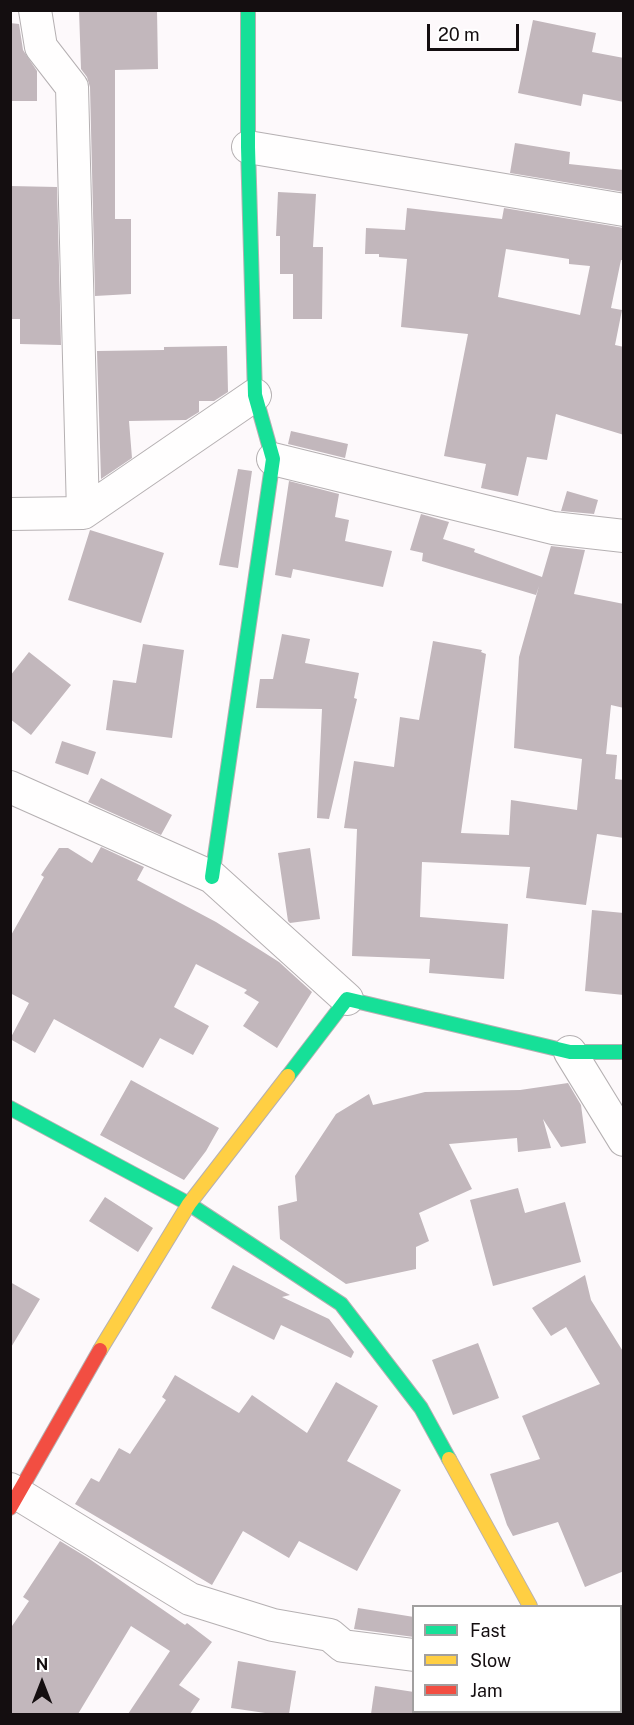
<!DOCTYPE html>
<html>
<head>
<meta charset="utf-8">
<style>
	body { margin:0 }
	#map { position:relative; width:634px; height:1725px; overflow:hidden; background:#fdf9fb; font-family:"Public Sans",sans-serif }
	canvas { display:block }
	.frame { position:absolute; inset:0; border:12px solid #140e10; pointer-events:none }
	.legend { position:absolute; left:412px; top:1605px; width:210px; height:108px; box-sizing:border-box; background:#fff; border:2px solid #a19f9f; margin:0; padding:8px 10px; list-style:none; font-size:18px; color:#140e10 }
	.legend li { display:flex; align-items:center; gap:12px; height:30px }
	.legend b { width:30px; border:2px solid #a19f9f }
	.north { position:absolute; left:12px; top:1653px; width:60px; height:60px; -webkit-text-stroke:4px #fff; paint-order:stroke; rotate:0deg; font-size:16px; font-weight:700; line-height:24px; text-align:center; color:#140e10 }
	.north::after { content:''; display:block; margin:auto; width:21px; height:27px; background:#140e10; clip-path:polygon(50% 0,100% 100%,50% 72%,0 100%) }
	.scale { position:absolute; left:427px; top:24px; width:92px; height:27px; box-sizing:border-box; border:3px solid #140e10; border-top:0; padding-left:8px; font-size:18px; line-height:21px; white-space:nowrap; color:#140e10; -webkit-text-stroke:4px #fff; paint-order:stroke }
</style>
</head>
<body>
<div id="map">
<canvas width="634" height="1725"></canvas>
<div class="frame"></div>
<ul class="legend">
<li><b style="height:8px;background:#16e098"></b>Fast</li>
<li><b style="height:8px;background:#ffcf43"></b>Slow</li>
<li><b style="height:8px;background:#f24e42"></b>Jam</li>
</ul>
<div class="north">N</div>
<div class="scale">20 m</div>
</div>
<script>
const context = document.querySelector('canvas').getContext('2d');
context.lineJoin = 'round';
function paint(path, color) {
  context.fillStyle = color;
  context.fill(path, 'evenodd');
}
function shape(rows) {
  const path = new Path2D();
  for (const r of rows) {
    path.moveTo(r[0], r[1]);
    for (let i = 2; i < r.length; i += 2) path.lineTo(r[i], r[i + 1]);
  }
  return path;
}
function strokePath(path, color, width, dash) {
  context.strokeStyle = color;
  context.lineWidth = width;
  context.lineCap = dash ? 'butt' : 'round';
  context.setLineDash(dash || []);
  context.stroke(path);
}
paint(shape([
	[79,10,157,10,158,69,115,70,115,219,131,219,131,294,95,296,90,87,87,77,81,69],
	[533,20,596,33,592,52,624,58,624,102,583,94,581,106,518,93],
	[10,23,19,24,23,50,37,71,37,101,10,101],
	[515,143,570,152,569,164,624,170,624,192,510,173],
	[10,186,57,187,61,345,20,344,20,319,10,319],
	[278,192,316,194,313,247,323,247,322,319,293,319,293,274,280,274,280,236,276,236],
	[407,208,502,219,504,208,624,228,624,260,621,260,611,308,622,310,615,345,624,347,624,435,556,414,547,460,527,457,518,496,481,488,486,464,444,456,468,334,401,327,407,259,379,257,379,254,365,254,366,228,405,230],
	[506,249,569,259,569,264,590,266,580,315,498,297],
	[227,346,228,392,214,401,199,401,199,412,186,420,129,421,132,458,101,479,97,351,164,350,164,347],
	[291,431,348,444,345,458,288,444],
	[238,469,252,471,238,568,219,565],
	[289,481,339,494,335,517,349,520,345,541,392,551,383,587,293,569,291,578,275,575],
	[567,491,598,500,594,514,561,511],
	[421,514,449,522,443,539,475,549,474,552,542,577,551,546,585,550,574,594,624,604,624,708,611,705,606,754,617,755,615,779,624,780,624,838,597,834,586,905,526,898,530,867,422,862,420,917,508,924,504,979,429,973,430,959,352,956,357,829,344,828,354,761,394,767,400,717,419,720,433,641,482,650,481,652,486,654,461,833,509,835,511,800,577,810,582,759,514,748,519,657,539,586,536,595,422,561,423,553,410,550],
	[90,530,164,553,141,623,68,600],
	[282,634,310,639,305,663,359,673,354,698,357,699,329,819,317,818,322,709,256,708,260,679,273,679],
	[143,644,184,650,172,738,106,730,113,680,136,683],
	[29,652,71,685,31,735,10,719,10,676],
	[62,741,96,752,88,775,55,763],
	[101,778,172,815,161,835,88,802],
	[101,847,144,867,137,880,216,922,279,962,312,992,277,1048,243,1026,259,1002,244,993,247,990,196,964,174,1007,209,1026,193,1055,160,1038,143,1068,54,1019,35,1053,10,1039,29,1003,10,993,10,937,44,877,41,875,59,848,68,848,92,863],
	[310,848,320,919,290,923,288,921,278,853],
	[592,910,624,913,624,995,585,991],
	[131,1080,219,1128,206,1151,184,1180,100,1135],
	[568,1083,581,1105,586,1143,561,1147,543,1119,551,1148,518,1152,517,1138,449,1144,472,1189,419,1213,429,1241,416,1247,416,1269,346,1284,280,1239,278,1206,297,1201,295,1176,336,1114,369,1094,373,1105,425,1092,520,1090],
	[518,1188,525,1213,565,1202,581,1262,493,1286,470,1200],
	[105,1197,153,1228,138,1252,89,1221],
	[233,1265,290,1295,282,1297,329,1319,354,1352,351,1358,281,1325,274,1340,211,1308],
	[585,1275,591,1300,624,1353,624,1571,585,1587,558,1522,513,1536,507,1525,490,1474,540,1459,522,1416,600,1384,566,1327,551,1336,532,1308],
	[10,1282,40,1299,10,1349],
	[478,1343,499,1398,453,1415,432,1360],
	[175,1375,239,1413,252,1395,307,1433,336,1382,378,1406,347,1461,401,1490,357,1571,299,1541,289,1558,243,1531,212,1585,75,1504,91,1478,99,1482,119,1448,130,1454,166,1400,162,1397],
	[60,1541,88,1558,185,1625,187,1623,212,1642,179,1685,200,1699,190,1714,128,1714,170,1651,131,1626,78,1714,10,1714,10,1629,29,1601,23,1597],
	[358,1608,414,1617,414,1637,354,1629],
	[238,1661,296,1671,289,1714,272,1714,231,1708],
	[375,1686,414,1692,414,1714,371,1714]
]), '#c2b7bc');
const street = shape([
	[35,10,41,47,72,87,83,513],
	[248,147,624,210],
	[273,459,553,528,624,536],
	[10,514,83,513,255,395],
	[10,787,212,877,347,999],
	[570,1052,624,1140],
	[10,1489,190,1599,273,1625,330,1635,343,1646,414,1655],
	[590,1712,591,1714]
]);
const fast = shape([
	[212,877,273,459,255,395,248,147,248,10],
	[288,1076,347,999,570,1052,624,1052],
	[10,1108,189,1204,341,1304,421,1408,449,1459]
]);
const slow = shape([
	[100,1350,189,1204,288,1076],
	[449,1459,530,1606]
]);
const jam = shape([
	[10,1508,100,1350]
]);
strokePath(street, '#b5b0b2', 34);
strokePath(fast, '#b5b0b2', 16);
strokePath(slow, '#b5b0b2', 16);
strokePath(jam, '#b5b0b2', 16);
strokePath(street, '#fffefe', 32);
strokePath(fast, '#16e098', 14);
strokePath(slow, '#ffcf43', 14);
strokePath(jam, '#f24e42', 14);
</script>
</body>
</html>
